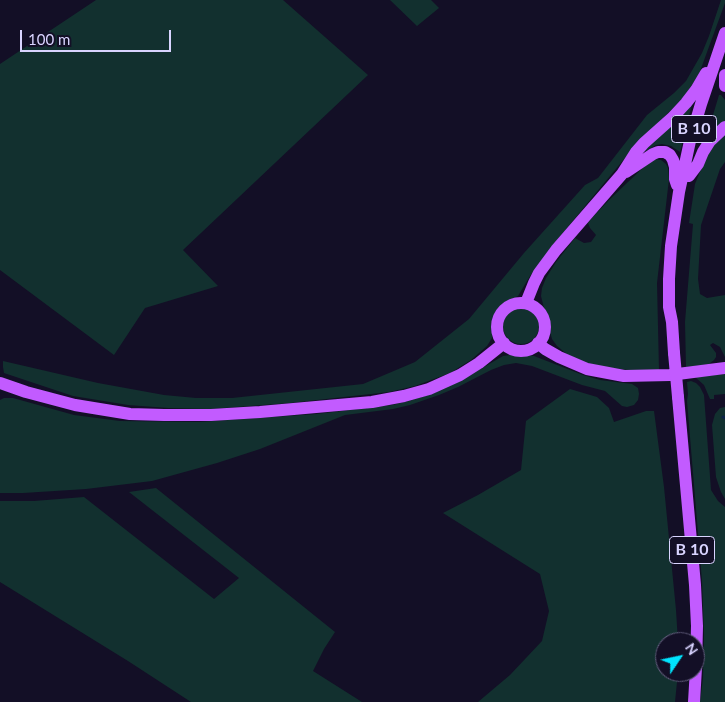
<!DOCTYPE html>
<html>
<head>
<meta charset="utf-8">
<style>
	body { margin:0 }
	#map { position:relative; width:725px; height:702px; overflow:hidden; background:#130f26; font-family:Lato,sans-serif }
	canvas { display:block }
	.north { position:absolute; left:655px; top:632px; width:50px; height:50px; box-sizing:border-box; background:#130f26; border:1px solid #625e7d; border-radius:50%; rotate:56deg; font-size:14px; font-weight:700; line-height:20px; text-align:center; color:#d9d4ff }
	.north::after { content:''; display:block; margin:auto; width:18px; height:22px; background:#00e5ff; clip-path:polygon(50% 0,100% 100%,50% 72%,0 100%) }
	.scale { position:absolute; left:20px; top:30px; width:151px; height:22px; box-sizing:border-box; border:2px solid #d9d4ff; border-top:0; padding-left:6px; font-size:15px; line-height:18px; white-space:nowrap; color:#d9d4ff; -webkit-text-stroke:4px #130f26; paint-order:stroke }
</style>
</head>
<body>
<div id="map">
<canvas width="725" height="702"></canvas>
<div class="north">N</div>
<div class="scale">100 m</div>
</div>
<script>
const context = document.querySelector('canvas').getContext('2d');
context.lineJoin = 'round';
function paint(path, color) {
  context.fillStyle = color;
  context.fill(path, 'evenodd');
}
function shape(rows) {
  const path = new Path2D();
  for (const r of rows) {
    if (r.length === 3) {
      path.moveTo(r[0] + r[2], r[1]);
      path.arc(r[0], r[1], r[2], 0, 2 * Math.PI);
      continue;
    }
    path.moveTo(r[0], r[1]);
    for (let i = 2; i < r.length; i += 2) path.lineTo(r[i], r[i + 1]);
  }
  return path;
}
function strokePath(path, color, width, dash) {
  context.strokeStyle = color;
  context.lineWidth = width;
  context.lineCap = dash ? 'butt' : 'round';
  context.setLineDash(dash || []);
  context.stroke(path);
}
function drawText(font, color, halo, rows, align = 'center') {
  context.font = font + ' Lato,sans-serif';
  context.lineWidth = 4;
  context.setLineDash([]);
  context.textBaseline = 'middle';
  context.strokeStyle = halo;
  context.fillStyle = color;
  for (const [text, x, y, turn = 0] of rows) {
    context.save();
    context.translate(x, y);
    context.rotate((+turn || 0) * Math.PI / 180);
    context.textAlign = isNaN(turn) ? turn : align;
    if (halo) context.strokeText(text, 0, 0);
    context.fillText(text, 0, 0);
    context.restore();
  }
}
paint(shape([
	[96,0,283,0,368,75,183,250,218,286,145,308,114,355,0,270,0,64],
	[390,0,431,0,439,8,417,26],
	[721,0,725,0,725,3,699,74,685,96,635,146,605,182,552,246,530,276,518,296,503,303,500,306,493,316,492,338,487,346,471,360,450,373,415,386,389,392,290,403,210,409,168,408,128,405,73,396,4,373,3,367,3,361,98,383,164,395,196,398,232,398,363,384,415,362,469,319,524,253,585,185,598,178,647,115,674,93,686,81,702,53,709,36],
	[719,95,721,95,725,100,725,121,708,136,707,135],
	[692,104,680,152,671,146,662,144,656,145,644,152,646,148],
	[725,132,725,162,720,169,701,225,698,279,700,294,707,298,725,295,725,357,720,347,713,343,710,345,716,353,716,357,714,360,709,364,686,367,685,322,693,224,689,223,695,184,707,154],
	[654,159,661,160,666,164,668,168,669,179,657,283,659,370,639,371,610,368,588,363,568,355,557,346,552,339,550,332,550,323,548,315,544,308,541,296,542,288,546,278,556,262,575,238,584,243,591,242,596,235,590,228,588,223,591,219,609,200,647,164],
	[521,326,18],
	[510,355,534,356,583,375,600,380,632,384,638,388,639,394,638,400,634,405,627,407,622,406,605,391,582,385,532,366,516,363,504,365,491,370,458,387,439,395,410,405,393,409,345,415,260,449,217,463,152,481,86,489,23,493,0,493,0,400,4,398,13,398,74,415,120,421,200,422,316,414,359,409,392,405,409,401,431,394,465,378,503,356],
	[725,374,725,394,714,395,714,399,710,399,704,385,695,377],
	[691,381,696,383,700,387,704,395,711,490,718,501,725,507,725,702,700,702,703,678,704,635,702,581,687,401,688,394,687,382],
	[570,389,597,397,609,408,614,422,646,411,654,411,664,487,676,610,678,642,665,642,665,672,678,672,675,702,478,702,510,675,542,641,549,611,540,574,443,513,478,495,521,470,526,421],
	[725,407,725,499,721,492,716,477,712,425,715,414,720,408],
	[156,488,335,632,324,649,313,671,362,702,191,702,128,661,0,582,0,501,34,501,84,497,214,599,239,578,129,492]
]), '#12302f');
strokePath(shape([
	[723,417,725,418]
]), '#0c2248', 3);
strokePath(shape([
	[725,75,725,86],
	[626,172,653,154,658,152,665,152,670,155,673,160,675,167,675,179,677,185],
	[689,176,698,164,703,152,710,141,725,127],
	[526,303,534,283,539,273,556,250,622,174,636,152,644,143,672,118,686,103,696,90,706,73],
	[521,327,24],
	[538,343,545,349,559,357,587,369,624,376,670,375,725,368],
	[674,353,672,322,669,307,669,279,671,246,679,192,690,141,701,104,725,33],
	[0,383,26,392,75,405,130,414,164,415,211,415,260,412,372,402,404,396,429,389,460,375,479,363,504,343],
	[678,397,695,585,697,626,696,668,694,702]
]), '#c25bff', 12);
strokePath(shape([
	[674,353,678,397]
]), '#c25bff', 12);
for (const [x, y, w] of [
	[694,129,45],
	[692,550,45]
]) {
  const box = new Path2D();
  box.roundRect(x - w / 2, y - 13.5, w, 27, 4);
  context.fillStyle = '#130f26';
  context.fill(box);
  strokePath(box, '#d9d4ff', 1);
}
drawText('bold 16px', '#d9d4ff', null, [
	["B 10",694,129],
	["B 10",692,550]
]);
</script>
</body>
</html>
